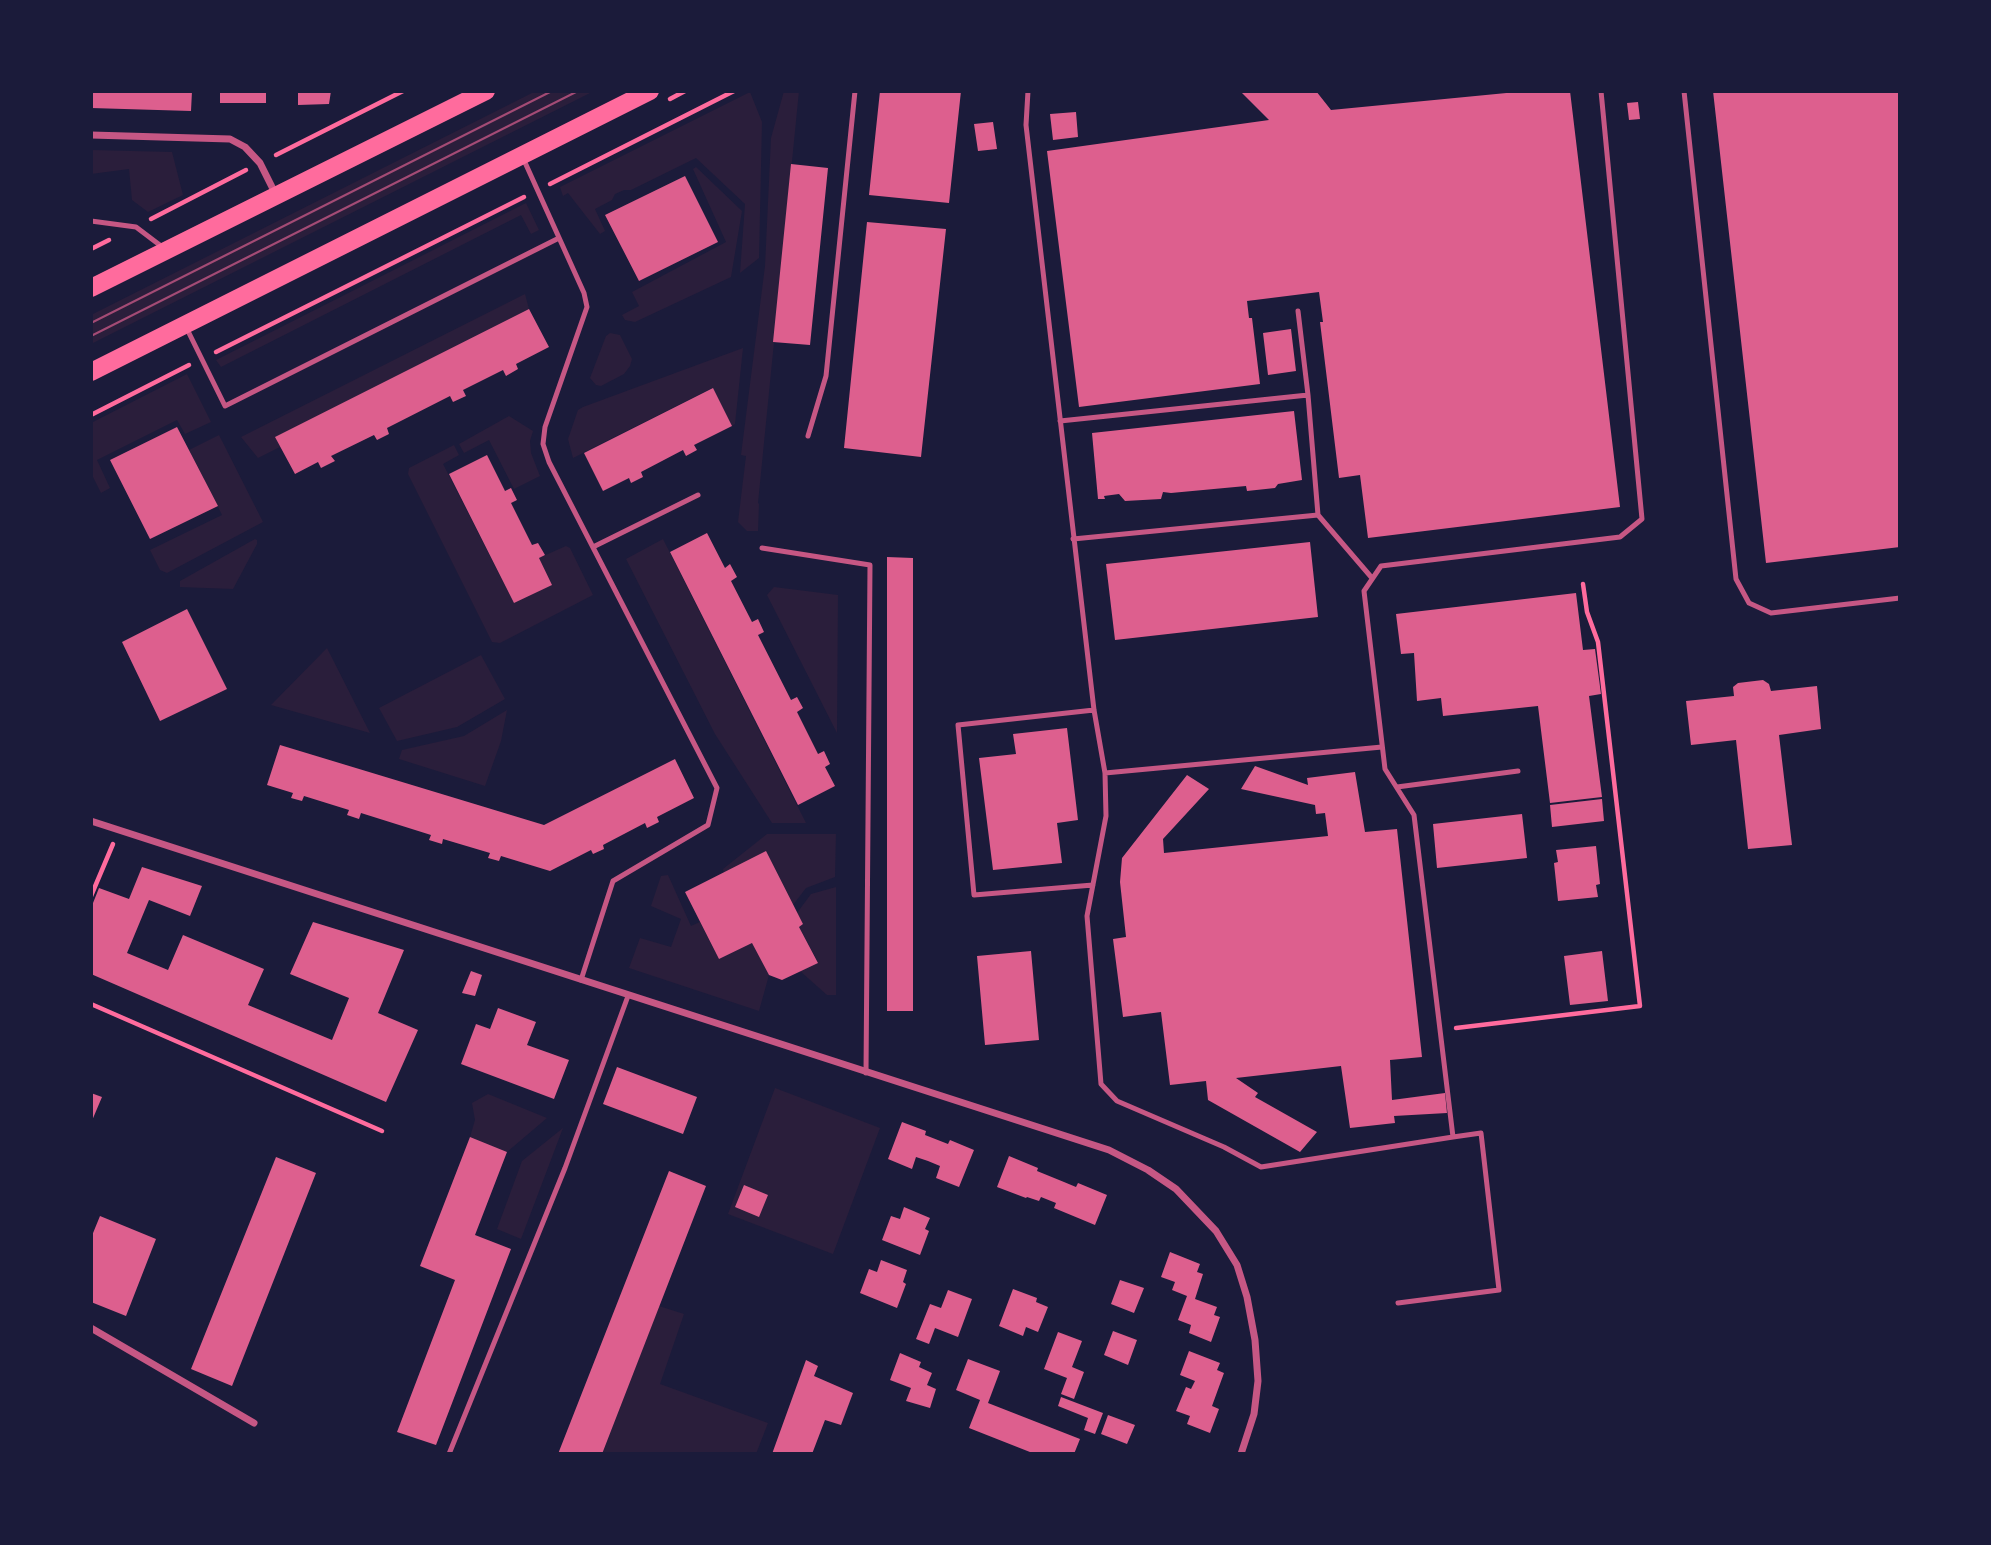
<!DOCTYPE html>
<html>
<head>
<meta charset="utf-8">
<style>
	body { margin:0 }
	#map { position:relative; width:1991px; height:1545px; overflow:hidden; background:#1b1b3a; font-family:Cabin,sans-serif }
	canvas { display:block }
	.frame { position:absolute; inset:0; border:93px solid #1b1b3a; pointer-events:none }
</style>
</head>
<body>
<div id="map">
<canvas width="1991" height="1545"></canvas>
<div class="frame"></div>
</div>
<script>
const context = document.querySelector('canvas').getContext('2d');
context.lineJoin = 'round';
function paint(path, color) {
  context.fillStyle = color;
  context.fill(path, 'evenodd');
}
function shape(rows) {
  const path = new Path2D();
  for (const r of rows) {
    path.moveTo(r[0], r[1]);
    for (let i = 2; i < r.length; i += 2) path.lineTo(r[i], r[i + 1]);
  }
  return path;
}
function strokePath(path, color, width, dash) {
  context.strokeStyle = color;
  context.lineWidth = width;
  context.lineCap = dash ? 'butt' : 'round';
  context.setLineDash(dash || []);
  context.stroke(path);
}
paint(shape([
	[536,91,594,91,91,344,91,315],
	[784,91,799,91,758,503,759,504,758,531,747,531,738,522,746,456,741,455,765,266,771,138],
	[750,92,762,122,759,258,740,273,745,204,696,158,631,190,624,190,615,194,612,200,595,209,605,231,600,234,568,193,563,196,560,187],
	[91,150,172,152,183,195,148,212,132,200,129,169,91,174],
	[696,167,742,211,731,277,635,322,625,320,622,315,639,306,632,292,726,242,693,169],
	[526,203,539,230,531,234,521,215,221,367,216,360],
	[525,294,529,309,276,437,280,447,258,458,241,437],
	[610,333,620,335,632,359,630,366,624,374,601,386,596,385,590,378,606,336],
	[743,348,735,424,732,426,712,388,573,458,568,439,578,410,583,407],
	[187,374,211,422,185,434,177,420,97,460,110,488,101,493,91,473,91,423],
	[509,416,533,431,530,441,531,453,540,476,514,489,489,440,464,453,459,444],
	[219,435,263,522,167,573,160,570,150,550,222,515,189,450],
	[454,445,459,455,443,464,514,603,551,585,539,558,566,546,570,548,593,595,500,643,492,642,408,474,409,468],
	[255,539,257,540,257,544,233,589,180,587,180,581],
	[663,539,806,823,772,823,715,734,626,559],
	[774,587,838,595,837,733,767,595],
	[327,648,370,733,271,705],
	[481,655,505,699,457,727,397,741,379,708],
	[507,710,501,741,485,786,399,759,402,750,464,736],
	[767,834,836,834,835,877,806,888,793,905,724,873,723,869],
	[668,875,691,926,700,922,719,959,752,943,769,975,759,1011,629,968,640,938,671,947,681,919,651,906,661,876],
	[836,887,836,995,827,995,800,971,818,962,799,927,803,924,797,913,811,894],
	[775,1088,880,1128,833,1254,728,1214],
	[488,1094,547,1118,507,1152,470,1137,475,1120,472,1103],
	[563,1128,521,1239,497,1229,522,1161],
	[659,1306,684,1314,660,1384,768,1423,756,1454,602,1454]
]), '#2a1e3b');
paint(shape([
	[91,91,192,91,191,111,91,108],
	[220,91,266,91,266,103,220,103],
	[298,91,331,91,329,104,298,105],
	[880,91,961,91,949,203,869,195],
	[1240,91,1316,91,1331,110,1527,91,1570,91,1620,507,1368,538,1360,475,1339,478,1320,322,1323,322,1319,292,1247,301,1249,318,1252,318,1260,384,1079,407,1047,151,1269,120],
	[1713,91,1900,91,1900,547,1766,563],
	[1638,102,1640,119,1629,120,1627,103],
	[1076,112,1078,137,1053,140,1050,114],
	[993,122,997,149,978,151,974,124],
	[791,164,828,168,810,345,773,342],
	[685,176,718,242,639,281,605,215],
	[867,222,946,229,921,457,844,448],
	[529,309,549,347,516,364,518,369,506,376,503,370,463,390,466,396,453,402,450,396,387,428,389,434,377,440,374,435,331,456,335,461,321,468,318,462,295,474,275,437],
	[1291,329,1296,371,1268,375,1263,333],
	[713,388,732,426,694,445,697,450,686,456,683,450,641,472,643,477,631,483,629,478,603,491,584,453],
	[1294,411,1302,480,1278,484,1275,488,1247,491,1246,486,1171,493,1163,492,1161,499,1125,501,1119,494,1104,496,1105,499,1098,499,1092,433],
	[177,427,218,506,150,539,110,460],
	[487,455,505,491,511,488,517,500,511,503,532,545,538,543,545,555,539,558,552,585,514,603,449,474],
	[707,533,725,568,730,564,737,577,731,581,752,622,758,619,764,632,758,635,791,700,797,697,803,708,797,712,818,754,824,751,830,764,825,767,835,786,798,805,670,552],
	[1310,542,1318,617,1115,640,1106,564],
	[887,557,913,558,913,1011,887,1011],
	[1576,593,1583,650,1595,649,1601,694,1589,696,1602,797,1550,803,1538,706,1443,716,1441,698,1417,701,1414,653,1401,654,1396,614],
	[187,609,227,689,160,721,122,642],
	[1763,680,1769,684,1771,691,1817,686,1821,729,1779,735,1792,845,1748,849,1736,740,1691,745,1686,701,1734,696,1733,687,1738,683],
	[1067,728,1078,820,1057,823,1062,863,993,870,979,758,1016,754,1013,734],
	[280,745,544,825,675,759,694,798,657,817,659,822,647,828,645,823,603,845,604,849,593,854,591,850,550,871,501,856,499,861,488,858,490,853,443,839,442,844,429,840,431,835,361,813,359,819,347,815,349,810,304,796,302,801,291,798,293,793,267,785],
	[1255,766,1308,785,1307,778,1355,772,1365,832,1397,829,1422,1057,1390,1060,1392,1100,1445,1093,1447,1113,1394,1116,1395,1123,1350,1128,1341,1066,1236,1078,1258,1093,1255,1097,1317,1132,1300,1152,1208,1100,1206,1081,1170,1085,1161,1012,1123,1017,1113,939,1126,937,1120,882,1122,858,1187,775,1209,789,1163,839,1164,853,1328,836,1325,813,1316,814,1315,805,1241,789],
	[1602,799,1604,821,1552,827,1550,805],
	[1522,814,1527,858,1437,868,1433,824],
	[1596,846,1600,884,1596,885,1598,897,1558,901,1554,863,1558,862,1556,850],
	[766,851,803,924,799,927,818,963,782,980,769,975,752,943,719,959,685,892],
	[142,867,202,886,190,916,149,900,127,953,168,970,183,935,264,969,248,1005,332,1040,349,998,290,974,313,922,404,950,378,1013,418,1030,386,1102,91,974,91,908,99,888,129,899],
	[1031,951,1039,1040,985,1045,977,956],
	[1602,951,1608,1001,1570,1005,1564,956],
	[471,971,482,975,475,996,462,993],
	[498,1008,536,1022,527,1045,569,1060,554,1099,461,1064,476,1024,490,1029],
	[617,1067,697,1097,683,1134,603,1104],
	[91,1093,102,1097,91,1123],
	[902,1122,926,1131,925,1135,948,1144,950,1140,974,1150,959,1187,936,1178,940,1166,928,1161,916,1157,912,1169,888,1159],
	[470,1137,507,1152,475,1235,511,1249,436,1445,397,1432,455,1280,420,1266],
	[1009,1156,1038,1168,1037,1171,1064,1182,1076,1187,1078,1183,1107,1195,1095,1225,1054,1208,1056,1203,1041,1197,1039,1201,1027,1197,1026,1198,997,1187],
	[276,1157,316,1173,232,1386,191,1369],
	[669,1171,706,1186,602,1454,558,1454],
	[744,1185,768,1195,759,1217,735,1207],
	[904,1207,930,1218,925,1229,929,1231,920,1255,882,1240,891,1216,900,1219],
	[100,1216,156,1239,126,1316,91,1302,91,1238],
	[1170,1252,1200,1264,1197,1272,1203,1274,1195,1299,1217,1307,1214,1315,1220,1317,1211,1342,1189,1333,1191,1325,1178,1320,1187,1296,1172,1290,1175,1282,1161,1277],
	[881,1260,907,1270,903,1282,906,1284,897,1308,860,1293,869,1269,877,1272],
	[1120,1280,1144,1288,1134,1313,1111,1304],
	[1013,1289,1037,1298,1036,1302,1048,1307,1038,1332,1026,1327,1023,1336,999,1326],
	[948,1290,972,1299,958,1337,935,1328,929,1344,916,1339,930,1304,941,1308],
	[1113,1331,1137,1340,1128,1365,1104,1355],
	[1058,1332,1082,1341,1072,1367,1084,1372,1074,1399,1061,1394,1067,1378,1044,1369],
	[1189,1351,1220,1363,1217,1370,1224,1373,1212,1406,1219,1409,1210,1433,1187,1424,1190,1416,1176,1411,1186,1387,1191,1389,1195,1381,1180,1375],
	[900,1353,921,1362,919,1367,932,1373,927,1385,936,1389,930,1408,906,1401,911,1388,890,1380],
	[968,1359,1000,1371,988,1403,1080,1439,1074,1454,1035,1454,969,1428,980,1400,956,1390],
	[806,1360,818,1366,814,1376,853,1393,841,1425,825,1420,812,1454,772,1454],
	[1061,1397,1103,1413,1095,1434,1084,1430,1088,1418,1058,1406],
	[1108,1415,1135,1425,1127,1444,1101,1434]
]), '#dd5f8e');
strokePath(shape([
	[670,99,685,91],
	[276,155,403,91],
	[550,184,734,91],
	[151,219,246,170],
	[91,249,109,240],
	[216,352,524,197],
	[91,415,189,365],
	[91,896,113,844],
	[91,1004,382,1131],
	[1456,1028,1640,1006,1598,642,1587,612,1583,584]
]), '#ff6b9d', 4.5);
strokePath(shape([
	[1028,91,1026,125,1094,710,1105,773,1106,816,1087,916,1101,1084,1117,1101,1224,1147,1261,1167,1453,1137,1414,815,1385,769,1364,591,1381,566,1620,537,1642,519,1601,91],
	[1684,91,1736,579,1749,603,1771,613,1900,598],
	[523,158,584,293,587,307,545,427,543,444,549,462,717,788,708,825,613,881,581,980],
	[91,221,136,227,165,249],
	[1298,311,1308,395],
	[186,327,225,406,559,238],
	[1060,421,1308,395,1318,515],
	[808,436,826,376,855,91],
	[1073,539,1318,515,1372,578],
	[593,547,698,495],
	[762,548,870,565,866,1073],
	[1105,773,1382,747],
	[1397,787,1518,771],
	[1093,885,974,895,958,725,1094,710],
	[1398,1303,1499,1290,1481,1133,1453,1137],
	[449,1454,565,1168,628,996]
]), '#c65784', 5);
strokePath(shape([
	[91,135,230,139,245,147,260,163,276,195],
	[91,821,1109,1150,1148,1170,1176,1189,1216,1231,1237,1265,1247,1297,1255,1340,1258,1381,1254,1414,1241,1454],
	[91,1328,254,1423]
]), '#c65784', 7);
strokePath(shape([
	[91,288,486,91],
	[91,372,650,91]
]), '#ff6b9d', 18);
strokePath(shape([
	[91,323,552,91],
	[91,336,578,91]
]), '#a44b75', 2);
</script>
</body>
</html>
